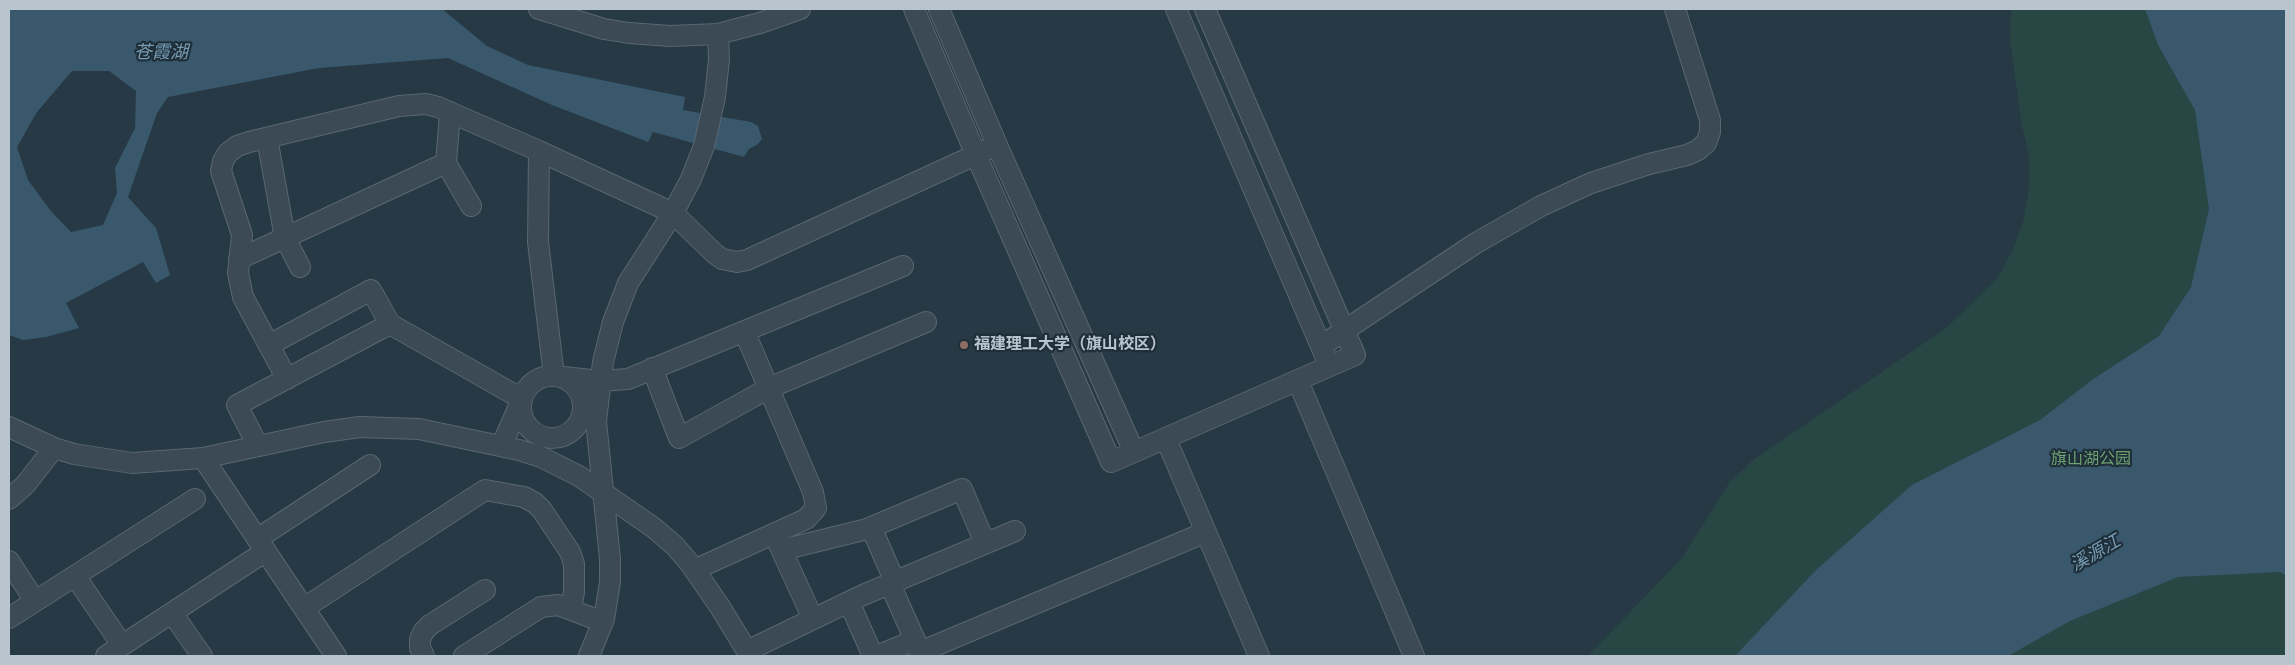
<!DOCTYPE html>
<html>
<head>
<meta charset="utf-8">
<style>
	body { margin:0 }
	#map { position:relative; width:2295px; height:665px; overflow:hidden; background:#263945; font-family:Poppins,sans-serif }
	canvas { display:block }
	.frame { position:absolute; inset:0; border:10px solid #b8c4ce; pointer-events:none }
</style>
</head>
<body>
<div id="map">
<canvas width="2295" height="665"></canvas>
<div class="frame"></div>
</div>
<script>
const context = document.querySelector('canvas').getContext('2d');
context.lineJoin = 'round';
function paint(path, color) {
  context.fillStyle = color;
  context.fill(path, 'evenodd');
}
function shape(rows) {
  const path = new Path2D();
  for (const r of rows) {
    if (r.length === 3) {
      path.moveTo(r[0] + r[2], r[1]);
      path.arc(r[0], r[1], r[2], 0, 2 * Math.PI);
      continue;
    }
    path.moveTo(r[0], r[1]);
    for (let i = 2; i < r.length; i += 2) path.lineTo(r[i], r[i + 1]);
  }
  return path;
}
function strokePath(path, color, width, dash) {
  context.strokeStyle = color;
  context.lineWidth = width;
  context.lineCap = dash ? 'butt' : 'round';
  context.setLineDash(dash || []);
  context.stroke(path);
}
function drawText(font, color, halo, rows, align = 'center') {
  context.font = font + ' Poppins,"Noto Sans SC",sans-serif';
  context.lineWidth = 4.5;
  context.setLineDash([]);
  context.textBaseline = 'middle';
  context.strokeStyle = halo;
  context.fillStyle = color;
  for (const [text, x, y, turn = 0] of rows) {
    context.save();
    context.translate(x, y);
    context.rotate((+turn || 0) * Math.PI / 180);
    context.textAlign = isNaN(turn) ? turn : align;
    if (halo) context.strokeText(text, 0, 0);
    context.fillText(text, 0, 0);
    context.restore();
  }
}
paint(shape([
	[2011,9,2286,9,2286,656,1588,656,1682,558,1729,483,1753,460,1946,328,1997,279,2013,249,2023,222,2029,188,2029,156,2022,127,2010,40]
]), '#284644');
paint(shape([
	[9,9,442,9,487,46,528,65,685,97,683,110,751,122,758,126,762,139,758,144,749,149,744,157,653,132,648,142,552,105,448,58,319,68,168,97,157,113,128,197,156,228,170,275,156,283,143,262,66,303,79,328,46,337,23,340,9,335],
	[72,71,109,71,136,91,135,128,115,168,117,193,103,225,71,232,50,210,28,180,17,147,37,112],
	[2145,9,2286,9,2286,575,2280,572,2178,577,2070,621,2008,656,1735,656,1816,570,1912,485,2040,420,2092,380,2159,336,2191,287,2209,209,2195,110,2158,45]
]), '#39586c');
const minor = shape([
	[539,9,604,29,629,33,670,36,718,34,760,23,800,9],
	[914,9,976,155,1111,462,1134,452],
	[939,9,997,145,1134,452,1355,355,1205,9],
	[1176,9,1326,358],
	[450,112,446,163,471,206],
	[267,138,285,238,300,267],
	[539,151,538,242,554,376,600,381,628,379,903,266],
	[239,259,446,163],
	[269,345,371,290,390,324],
	[1321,346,1476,243,1541,206,1591,183,1649,164,1687,155,1698,150,1706,143,1710,132,1710,120,1675,9],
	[652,368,679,438,769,388,926,322],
	[552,407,31],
	[287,379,243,297,238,273,242,235,221,171,223,161,228,153,237,146,249,142,399,106,426,104,438,107,539,151,673,213,714,253,722,259,737,262,747,260,997,145],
	[1298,381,1414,656],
	[9,427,54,448,74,454,132,463,203,458,324,432,360,427,419,429,519,450,541,457,579,476,654,528,675,546,692,566,720,607,750,656],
	[1166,439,1259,656],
	[258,446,237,405,390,324,522,399,502,445],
	[203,458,336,656],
	[9,499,25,485,54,448],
	[871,527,895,582],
	[776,538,813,619],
	[257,539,370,465],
	[782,550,867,529,962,489,985,543],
	[9,561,35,601],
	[694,570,806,519,816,508,813,492,745,333],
	[75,576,122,645],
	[890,584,922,656],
	[849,602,873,656],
	[304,608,485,490,524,497,535,503,542,510,570,552,574,564,574,592,571,609],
	[172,613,202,656],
	[9,618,195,499],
	[747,651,863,595,1015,531],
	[920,652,1206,532],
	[106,656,266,551],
	[424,656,420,648,420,639,424,631,430,625,485,590],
	[464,656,541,607,558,605,603,622],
	[589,656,604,619,610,582,610,559,596,421,603,362,613,322,628,283,673,213,691,179,704,146,715,97,719,59,718,34],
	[877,656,915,640]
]);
strokePath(minor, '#596772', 22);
strokePath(minor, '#3b4a54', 20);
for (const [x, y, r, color] of [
	[964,345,5,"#8d6e63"]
]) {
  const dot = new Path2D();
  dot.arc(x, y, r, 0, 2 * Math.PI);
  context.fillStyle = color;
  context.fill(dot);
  strokePath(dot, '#1f2f3a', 2);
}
drawText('bold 16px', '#b8c4ce', '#1f2f3a', [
	["福建理工大学（旗山校区）",974,345]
], 'left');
drawText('16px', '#6ea070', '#1f2f3a', [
	["旗山湖公园",2091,460]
]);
drawText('italic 18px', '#779bb2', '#1f2f3a', [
	["苍霞湖",161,53],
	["溪源江",2096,554,-30]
]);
</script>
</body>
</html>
